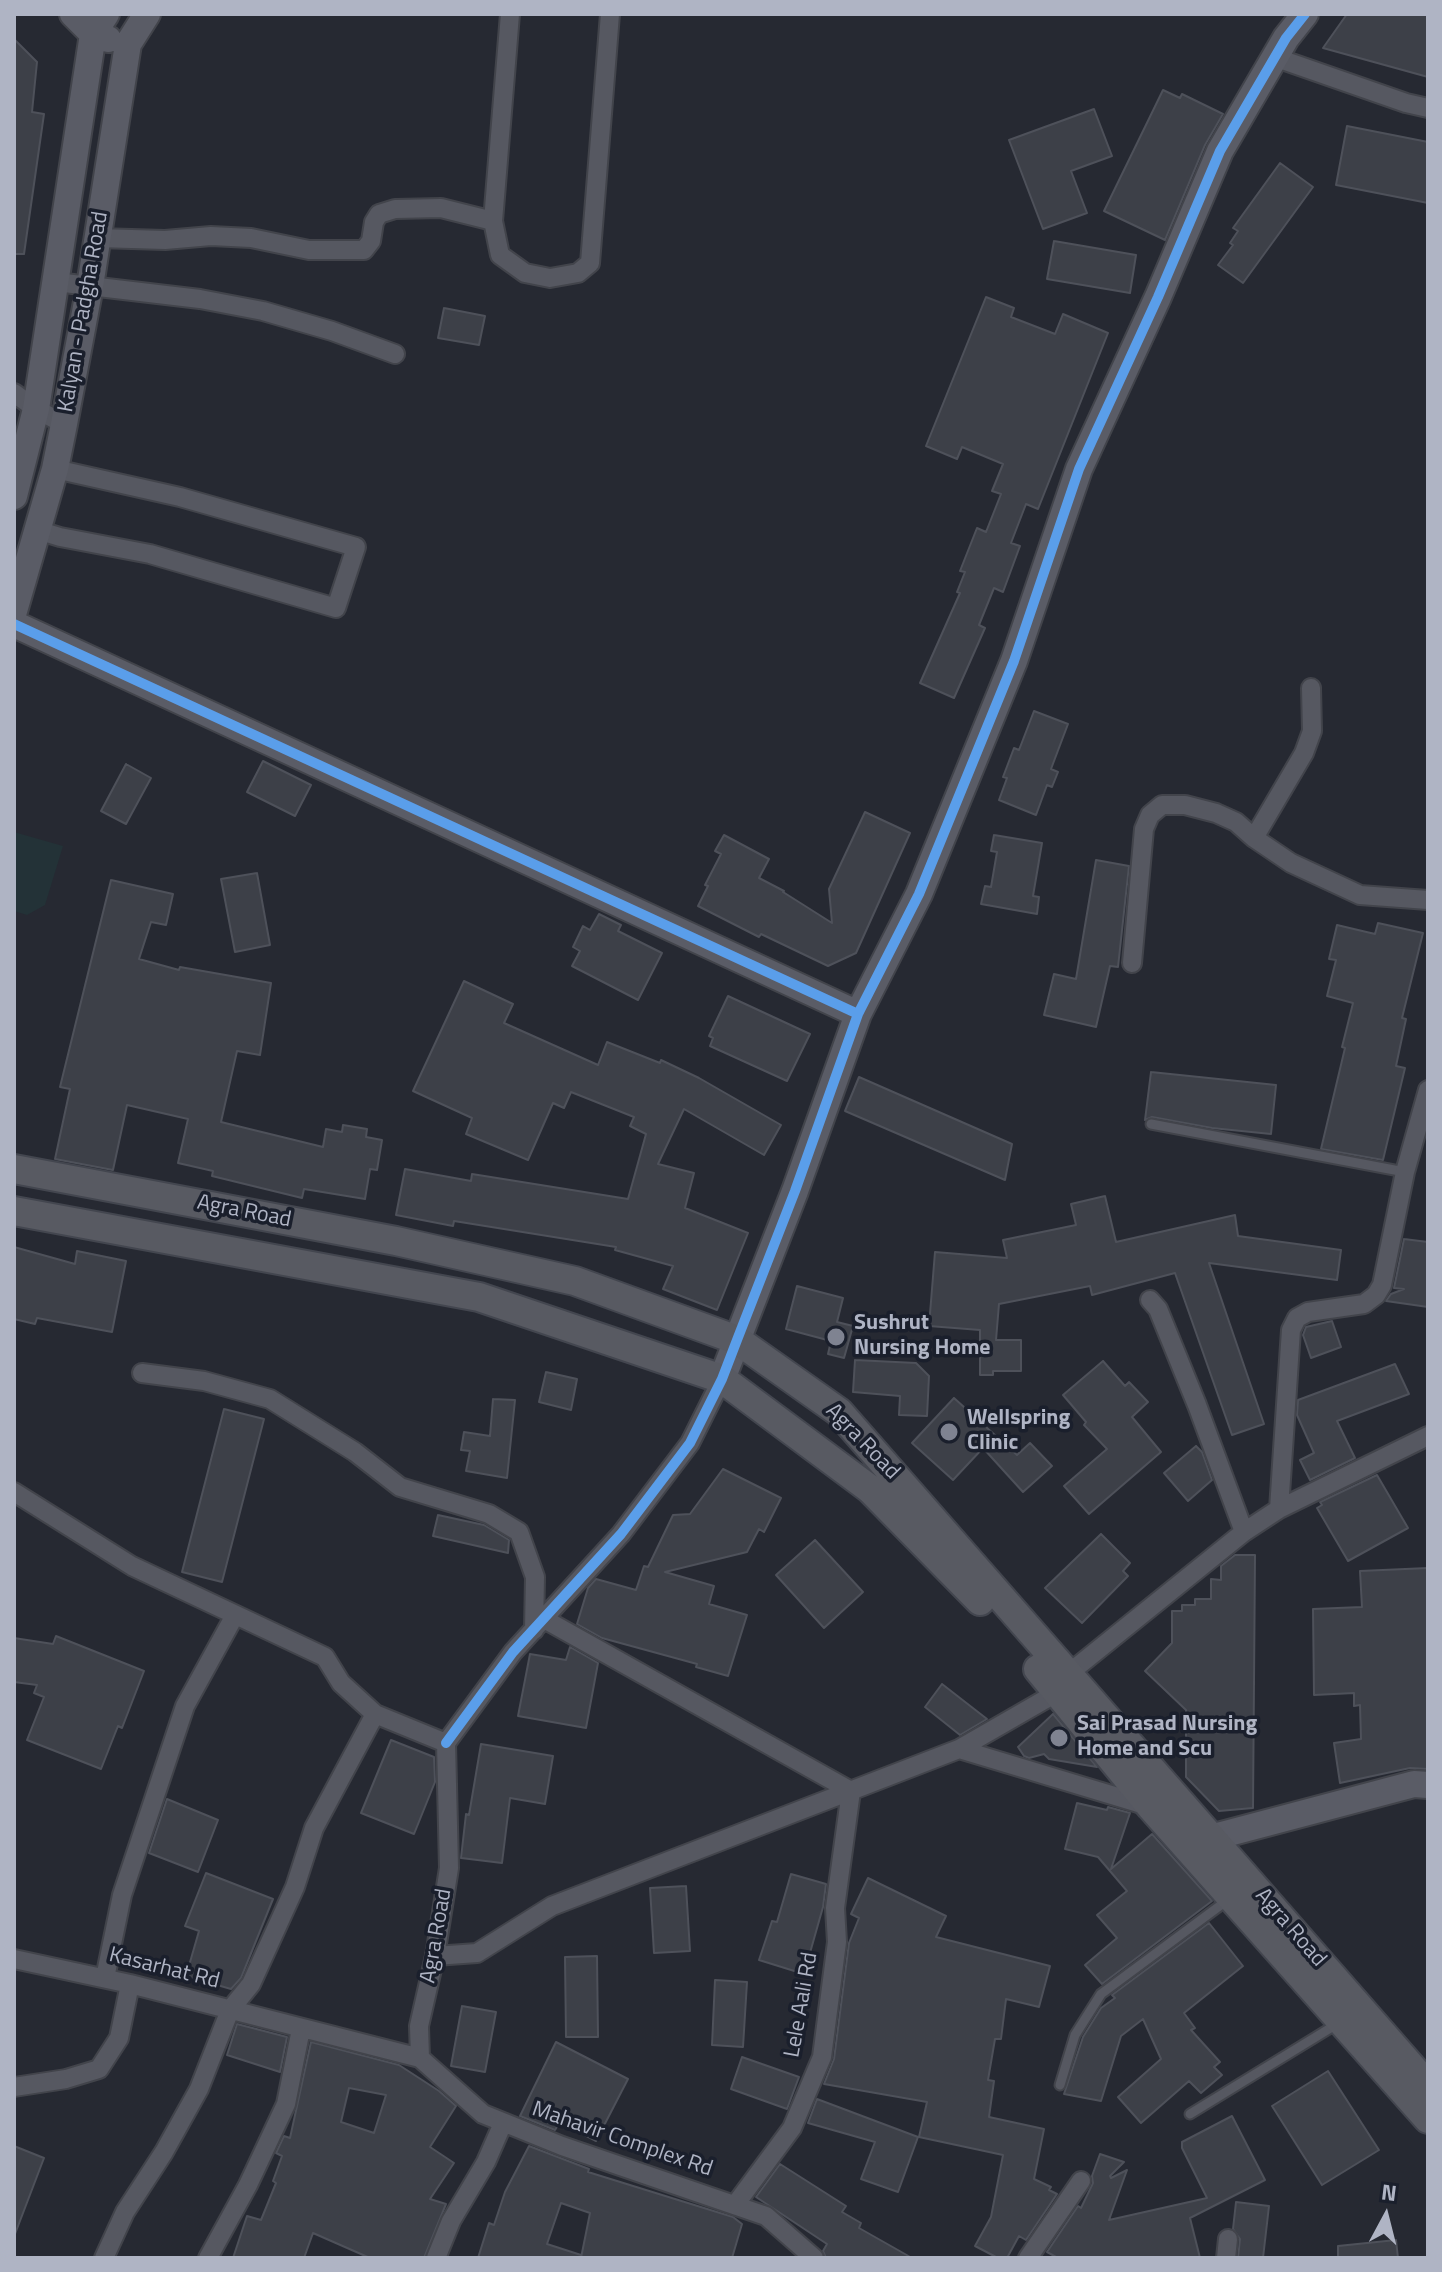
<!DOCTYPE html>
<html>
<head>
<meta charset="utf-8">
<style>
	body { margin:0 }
	#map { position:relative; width:1442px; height:2272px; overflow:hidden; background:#262932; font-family:"Titillium Web",sans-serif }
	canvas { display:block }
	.frame { position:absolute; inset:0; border:16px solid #afb4c4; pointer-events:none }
	.north { position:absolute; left:1346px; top:2176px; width:80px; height:80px; -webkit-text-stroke:6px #1a1f2c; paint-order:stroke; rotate:7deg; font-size:22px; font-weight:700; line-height:32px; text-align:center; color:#afb4c4 }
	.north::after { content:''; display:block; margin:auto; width:28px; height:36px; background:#afb4c4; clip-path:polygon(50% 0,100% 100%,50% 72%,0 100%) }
</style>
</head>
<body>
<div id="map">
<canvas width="1442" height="2272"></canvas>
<div class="frame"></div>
<div class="north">N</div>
</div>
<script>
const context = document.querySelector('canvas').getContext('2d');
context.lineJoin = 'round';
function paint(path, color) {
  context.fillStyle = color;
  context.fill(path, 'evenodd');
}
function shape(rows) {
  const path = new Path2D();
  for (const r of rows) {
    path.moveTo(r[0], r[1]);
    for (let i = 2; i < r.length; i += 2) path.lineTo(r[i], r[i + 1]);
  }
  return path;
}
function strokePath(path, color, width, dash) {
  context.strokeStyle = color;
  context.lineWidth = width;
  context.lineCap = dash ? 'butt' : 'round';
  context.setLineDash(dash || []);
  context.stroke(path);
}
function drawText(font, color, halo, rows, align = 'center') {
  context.font = font + ' "Titillium Web",sans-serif';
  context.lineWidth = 7;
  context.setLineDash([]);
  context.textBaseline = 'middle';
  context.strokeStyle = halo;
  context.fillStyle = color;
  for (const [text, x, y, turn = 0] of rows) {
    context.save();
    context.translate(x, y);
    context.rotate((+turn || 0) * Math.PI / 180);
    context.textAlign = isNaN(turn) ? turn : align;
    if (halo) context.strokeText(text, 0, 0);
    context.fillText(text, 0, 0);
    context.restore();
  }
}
paint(shape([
	[14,832,63,846,45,905,27,915,14,911]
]), '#233237');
const building = shape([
	[1347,14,1428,14,1428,77,1323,48,1347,14],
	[14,39,37,62,32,112,44,114,24,254,14,254,14,39],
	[1163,90,1180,98,1182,94,1223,114,1205,145,1165,240,1104,211,1163,90],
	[1094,109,1112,156,1071,171,1087,213,1043,229,1009,140,1094,109],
	[1347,126,1428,142,1428,203,1336,185,1347,126],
	[1280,163,1313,187,1243,283,1218,265,1233,245,1230,243,1238,231,1233,228,1280,163],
	[1054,241,1136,255,1130,293,1047,279,1054,241],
	[986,297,1014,308,1011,317,1055,334,1063,314,1108,333,1038,509,1026,504,1011,543,1020,546,1003,592,994,588,979,625,985,628,954,698,920,683,960,593,957,592,965,572,960,571,977,528,986,532,1001,494,992,491,1003,464,962,447,957,459,926,446,986,297],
	[444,308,485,316,479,345,438,338,444,308],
	[1034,711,1068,724,1051,769,1058,772,1052,787,1047,785,1036,815,999,800,1007,778,1003,777,1014,748,1019,750,1034,711],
	[263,761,311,785,295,816,247,792,263,761],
	[126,764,151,778,126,824,101,811,126,764],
	[865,812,910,833,856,953,828,966,761,934,759,937,698,906,708,886,705,885,721,854,715,851,724,835,769,859,759,878,784,891,783,892,832,923,829,889,865,812],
	[994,835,1042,843,1033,896,1039,897,1037,914,981,904,985,886,991,887,997,852,991,851,994,835],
	[1096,860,1129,866,1118,967,1110,966,1096,1027,1044,1015,1054,974,1076,979,1096,860],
	[257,873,270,945,235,952,221,879,257,873],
	[111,880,173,894,166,925,151,922,139,959,179,970,180,967,271,983,260,1055,237,1051,221,1122,323,1147,326,1129,342,1132,343,1125,367,1129,366,1137,382,1140,377,1170,370,1169,365,1199,304,1189,302,1198,212,1176,213,1171,178,1163,188,1119,127,1105,113,1170,55,1159,70,1089,60,1087,111,880],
	[599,914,621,925,618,931,662,953,638,1000,572,966,580,951,573,947,583,926,590,930,599,914],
	[1378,923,1423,933,1402,1018,1406,1019,1396,1066,1405,1068,1383,1160,1321,1149,1345,1048,1342,1047,1353,1003,1327,996,1336,960,1329,959,1337,925,1375,934,1378,923],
	[464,981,513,1004,504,1023,598,1065,607,1042,660,1063,661,1060,699,1078,781,1125,764,1155,684,1109,658,1164,694,1173,685,1208,748,1233,717,1310,663,1289,673,1266,615,1250,616,1247,454,1221,453,1226,396,1215,405,1169,471,1181,472,1174,628,1199,646,1134,630,1126,634,1117,571,1092,564,1108,553,1103,528,1160,466,1134,472,1118,413,1091,464,981],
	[728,996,810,1034,787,1081,710,1046,713,1038,709,1036,728,996],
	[1151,1072,1276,1085,1271,1134,1212,1128,1152,1117,1145,1120,1151,1072],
	[859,1077,1012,1144,1005,1180,845,1111,859,1077],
	[1105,1196,1116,1242,1235,1215,1238,1236,1341,1250,1337,1280,1209,1263,1264,1424,1232,1435,1175,1273,1092,1295,1090,1286,999,1304,996,1340,1021,1340,1021,1371,993,1371,993,1375,980,1375,980,1330,929,1326,935,1252,1007,1258,1003,1240,1076,1225,1071,1204,1105,1196],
	[1404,1239,1428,1242,1428,1307,1386,1301,1391,1294,1404,1289,1394,1288,1404,1239],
	[14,1247,75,1264,77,1251,126,1261,112,1332,37,1318,35,1324,14,1319,14,1247],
	[797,1286,843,1298,837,1322,853,1326,844,1358,828,1354,831,1341,786,1329,797,1286],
	[1332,1321,1341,1347,1311,1358,1303,1335,1306,1327,1332,1321],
	[855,1360,916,1363,929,1376,927,1416,899,1415,900,1396,853,1392,855,1360],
	[1103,1361,1125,1386,1129,1382,1148,1402,1132,1417,1161,1452,1089,1514,1064,1486,1107,1449,1084,1425,1086,1422,1063,1395,1103,1361],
	[1395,1364,1409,1394,1337,1421,1355,1458,1310,1480,1300,1460,1314,1453,1297,1415,1298,1400,1395,1364],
	[546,1372,577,1379,571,1410,539,1402,546,1372],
	[954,1398,1017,1455,1030,1443,1052,1466,1023,1492,983,1448,953,1480,912,1443,954,1398],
	[493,1399,515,1400,507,1478,466,1471,470,1451,461,1450,464,1432,490,1436,493,1399],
	[224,1409,264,1419,222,1582,182,1572,224,1409],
	[1196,1446,1202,1452,1212,1480,1188,1501,1164,1473,1196,1446],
	[723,1469,781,1498,764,1532,759,1529,747,1552,665,1572,714,1586,709,1604,747,1615,728,1676,696,1667,697,1664,602,1638,577,1624,588,1588,596,1579,636,1590,644,1566,648,1567,673,1515,690,1514,723,1469],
	[1377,1475,1408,1528,1348,1561,1317,1508,1322,1505,1320,1502,1377,1475],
	[438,1515,484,1525,509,1540,508,1553,433,1536,438,1515],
	[1101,1534,1130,1563,1123,1571,1128,1576,1082,1623,1045,1588,1101,1534],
	[815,1540,863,1592,824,1628,776,1575,815,1540],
	[1235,1555,1255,1555,1253,1808,1219,1811,1186,1777,1186,1710,1145,1671,1172,1643,1172,1611,1182,1611,1182,1605,1195,1605,1195,1599,1211,1599,1211,1579,1221,1580,1221,1566,1235,1555],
	[1428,1568,1428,1769,1410,1768,1340,1783,1334,1743,1361,1739,1360,1705,1354,1706,1354,1693,1314,1695,1313,1609,1362,1607,1360,1571,1428,1568],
	[56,1636,144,1671,122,1728,118,1726,101,1769,27,1740,44,1697,34,1693,37,1685,14,1682,14,1638,53,1644,56,1636],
	[570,1647,598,1663,586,1728,518,1716,530,1654,566,1660,570,1647],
	[942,1684,987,1719,960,1735,925,1707,942,1684],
	[1053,1714,1097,1767,1049,1759,1044,1754,1029,1758,1024,1756,1018,1747,1053,1714],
	[391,1740,434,1757,435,1782,414,1834,361,1813,391,1740],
	[481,1744,553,1756,545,1804,510,1798,502,1863,461,1858,466,1814,469,1815,481,1744],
	[167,1799,218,1820,198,1872,149,1853,167,1799],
	[1077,1803,1107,1810,1108,1807,1130,1813,1111,1869,1152,1834,1212,1901,1102,1984,1085,1965,1117,1938,1097,1915,1127,1891,1098,1857,1065,1849,1077,1803],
	[206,1873,273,1899,241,1978,231,1989,186,1976,199,1931,185,1926,206,1873],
	[791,1874,826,1884,823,1907,804,1974,759,1960,772,1921,777,1922,791,1874],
	[868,1878,946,1916,936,1937,1050,1966,1039,2007,1006,1999,1001,2039,995,2039,988,2080,994,2081,989,2117,1044,2129,1034,2179,1051,2187,1049,2190,1057,2194,1026,2240,1019,2236,1007,2258,998,2258,975,2246,991,2217,1003,2155,919,2137,927,2102,824,2084,834,2059,849,1943,859,1918,851,1914,868,1878],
	[686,1886,690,1951,654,1953,650,1888,686,1886],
	[1209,1923,1243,1966,1184,2013,1195,2028,1191,2030,1220,2062,1214,2067,1222,2075,1201,2093,1189,2081,1141,2123,1118,2097,1161,2059,1143,2019,1121,2036,1101,2101,1064,2094,1083,2037,1101,2008,1115,1998,1112,1995,1209,1923],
	[597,1956,598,2037,566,2037,565,1957,597,1956],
	[715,1980,747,1982,743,2047,712,2045,715,1980],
	[462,2006,496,2012,485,2072,451,2066,462,2006],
	[237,2024,287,2037,280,2072,227,2055,237,2024],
	[311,2042,399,2065,439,2091,456,2106,430,2147,454,2163,430,2199,446,2204,424,2258,370,2258,313,2233,304,2258,233,2258,247,2216,261,2220,276,2183,273,2181,282,2156,276,2153,284,2136,290,2138,311,2042],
	[349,2088,386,2095,374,2133,341,2122,349,2088],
	[556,2042,628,2079,596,2141,560,2122,555,2130,520,2116,556,2042],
	[742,2057,799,2077,787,2109,731,2089,742,2057],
	[1328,2071,1379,2150,1322,2185,1272,2106,1328,2071],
	[817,2099,918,2137,898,2192,861,2179,875,2142,808,2123,817,2099],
	[1232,2116,1265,2180,1190,2218,1200,2258,1058,2258,1047,2252,1078,2206,1081,2208,1093,2183,1092,2176,1100,2154,1124,2162,1110,2176,1111,2178,1127,2170,1109,2220,1207,2198,1182,2148,1182,2142,1232,2116],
	[14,2146,44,2158,15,2234,14,2233,14,2146],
	[529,2146,589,2169,588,2172,733,2217,742,2224,732,2258,581,2258,590,2213,561,2203,547,2244,581,2255,581,2258,478,2258,489,2223,494,2225,505,2192,529,2146],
	[780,2164,846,2206,842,2212,861,2223,859,2228,912,2258,826,2258,823,2251,827,2244,756,2197,780,2164],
	[1236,2202,1269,2206,1263,2258,1238,2258,1240,2239,1233,2229,1236,2202],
	[1396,2240,1398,2258,1338,2258,1338,2246,1396,2240]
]);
paint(building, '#3d4048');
strokePath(building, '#4e515a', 2);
const lane = shape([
	[1151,1124,1405,1172],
	[1060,2085,1075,2035,1101,1994,1229,1899],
	[1190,2114,1337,2024]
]);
const street = shape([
	[1274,57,1406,103,1428,108],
	[493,221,500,255,525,273,550,278,578,273,590,263,610,14],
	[98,238,165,240,211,236,251,238,309,250,364,250,371,241,374,222,379,214,395,209,441,208,493,221,510,14],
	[56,282,200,299,263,311,332,331,395,354],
	[14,393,36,409,64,424],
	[37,530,60,537,150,554,336,608,356,547,180,497,55,469],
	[1254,838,1304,753,1312,731,1311,688],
	[1132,963,1144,829,1150,815,1162,805,1185,805,1216,813,1236,822,1254,838,1291,863,1360,895,1428,900],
	[1150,1300,1158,1309,1197,1405,1244,1532],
	[142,1373,204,1381,270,1399,355,1452,400,1487,489,1514,519,1532,535,1577,534,1630],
	[14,1492,132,1566,325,1657,341,1683,375,1714,446,1743],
	[1279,1509,1291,1330,1297,1318,1308,1312,1364,1304,1376,1295,1382,1285,1405,1172,1428,1090],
	[544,1619,851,1791,835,1908,837,1942,822,2057,792,2128,735,2205],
	[1068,1674,1244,1532,1279,1509,1428,1436],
	[446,1743,513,1652,621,1534,690,1443,722,1379],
	[959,1749,1148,1806],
	[435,1956,477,1953,552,1906,959,1749,1058,1692],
	[14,1959,130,1984,420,2058,483,2114,562,2146,766,2216,814,2258],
	[105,1978,122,1895,185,1706,235,1615],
	[420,2058,419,2026,435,1956,449,1868,446,1743],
	[14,2087,66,2079,99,2069,119,2038,130,1984],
	[104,2258,125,2212,164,2152,199,2089,230,2010,251,1984,295,1887,314,1828,375,1714],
	[208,2258,248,2185,286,2104,301,2029],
	[436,2258,451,2221,486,2162,503,2123],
	[1028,2258,1081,2181],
	[1226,2258,1228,2239]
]);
const secondary = shape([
	[73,14,93,34,108,39],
	[14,496,36,409,93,34,106,14],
	[14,611,55,469,64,424,90,286,128,44,147,14],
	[14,624,858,1014],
	[722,1379,795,1191,858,1014,919,894,1014,661,1079,469,1158,297,1220,151,1286,38,1305,14],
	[1195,1842,1414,1784,1428,1785]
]);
const primary = shape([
	[14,1169,396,1241,575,1281,737,1340,839,1412,1428,2086],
	[14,1211,479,1297,722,1379,870,1489,980,1601],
	[1038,1669,1151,1807,1428,2119]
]);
strokePath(lane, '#42444b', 13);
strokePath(street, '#42444b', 22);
strokePath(secondary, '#42444b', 30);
strokePath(primary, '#43464f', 32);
strokePath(lane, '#565861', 9);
strokePath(street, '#565861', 18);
strokePath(secondary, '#5a5c66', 26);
strokePath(primary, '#585a62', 28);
strokePath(shape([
	[14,624,858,1014],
	[446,1743,513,1652,621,1534,690,1443,722,1379,737,1340,795,1191,858,1014,919,894,1014,661,1079,469,1158,297,1220,151,1286,38,1305,14]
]), '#5a9eea', 10);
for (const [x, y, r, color] of [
	[836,1337,10,"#7f8391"],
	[949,1432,10,"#7f8391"],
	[1059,1738,10,"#7f8391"]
]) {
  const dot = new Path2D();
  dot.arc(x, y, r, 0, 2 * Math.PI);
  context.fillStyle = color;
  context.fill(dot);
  strokePath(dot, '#1a1f2c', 3);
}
drawText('22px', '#afb4c4', '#1a1f2c', [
	["Kalyan - Padgha Road",84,312,-80],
	["Agra Road",244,1212,11],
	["Agra Road",862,1442,46],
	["Agra Road",1290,1928,49],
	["Agra Road",437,1936,-80],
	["Kasarhat Rd",164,1969,14],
	["Lele Aali Rd",802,2005,-80],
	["Mahavir Complex Rd",622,2140,19]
]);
drawText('bold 22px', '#afb4c4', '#1a1f2c', [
	["Sushrut",854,1324],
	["Nursing Home",854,1349],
	["Wellspring",967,1419],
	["Clinic",967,1444],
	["Sai Prasad Nursing",1077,1725],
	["Home and Scu",1077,1750]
], 'left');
</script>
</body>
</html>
